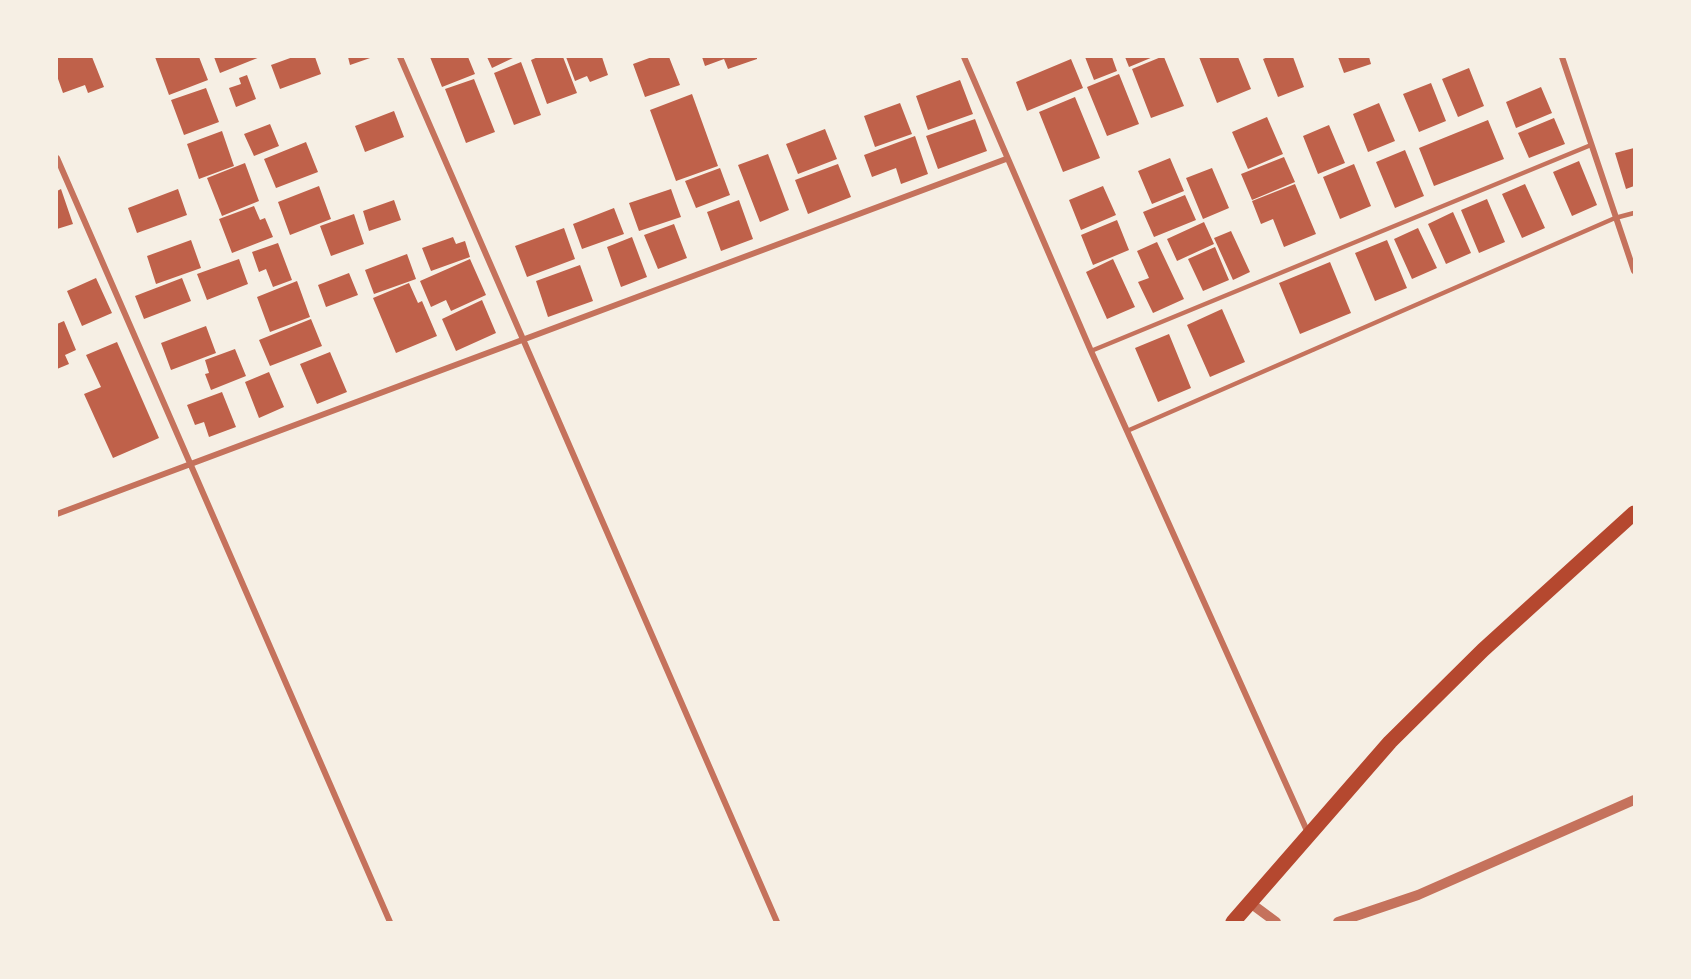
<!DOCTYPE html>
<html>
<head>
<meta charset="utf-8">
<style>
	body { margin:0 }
	#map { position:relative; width:1691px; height:979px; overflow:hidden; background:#f6efe4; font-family:Ubuntu,sans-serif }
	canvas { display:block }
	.frame { position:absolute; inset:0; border:58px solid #f6efe4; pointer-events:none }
</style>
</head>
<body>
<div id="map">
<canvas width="1691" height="979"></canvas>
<div class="frame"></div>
</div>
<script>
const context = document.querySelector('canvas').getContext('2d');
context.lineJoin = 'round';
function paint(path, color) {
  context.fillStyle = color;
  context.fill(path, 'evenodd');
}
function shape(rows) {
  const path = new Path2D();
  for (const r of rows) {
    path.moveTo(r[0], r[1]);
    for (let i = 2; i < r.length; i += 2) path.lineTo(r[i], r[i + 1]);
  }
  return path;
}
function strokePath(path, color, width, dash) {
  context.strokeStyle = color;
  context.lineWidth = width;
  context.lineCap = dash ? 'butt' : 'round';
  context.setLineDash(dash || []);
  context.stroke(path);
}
paint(shape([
	[57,57,92,57,104,87,88,93,85,85,63,93,57,76],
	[155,57,199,57,208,80,169,95],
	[214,57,260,57,220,73],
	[293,57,315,57,321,74,280,89,271,65],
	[348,57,373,57,350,65],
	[430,57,468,57,475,74,442,87],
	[487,57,515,57,492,68],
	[538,57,563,57,577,93,547,104,531,60],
	[566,57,602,57,608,75,590,82,587,76,575,81],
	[652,57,669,57,680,85,645,97,633,64],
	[702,57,757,57,757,59,728,69,724,59,705,66],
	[1085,57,1112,57,1117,71,1094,80],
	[1125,57,1153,57,1129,67],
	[1161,57,1164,57,1184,106,1151,118,1132,69],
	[1199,57,1238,57,1251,89,1217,103],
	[1268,57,1293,57,1304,87,1278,97,1263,59],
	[1338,57,1369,57,1371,64,1344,73],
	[1071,59,1083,88,1027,111,1016,82],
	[521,62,541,115,514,125,494,73],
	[1469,68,1484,106,1458,117,1442,79],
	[1119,74,1139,124,1107,136,1087,87],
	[247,75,256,99,236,107,229,88,241,84,239,78],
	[474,79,495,132,466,143,445,89],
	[960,80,973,114,928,130,916,96],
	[1431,83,1446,121,1419,132,1403,94],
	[1541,87,1552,113,1516,128,1506,102],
	[206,88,219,122,184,135,171,100],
	[692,94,718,166,676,181,650,110],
	[1075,97,1100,158,1063,172,1039,112],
	[900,103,912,134,875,147,864,116],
	[1379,103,1395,141,1368,152,1353,114],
	[394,111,404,137,365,152,355,126],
	[1267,117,1283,154,1248,169,1232,132],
	[1554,118,1565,144,1529,158,1518,133],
	[975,119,987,151,938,169,926,136],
	[1488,120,1504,159,1434,186,1419,148],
	[270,124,279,146,254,156,244,134],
	[1329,125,1345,163,1318,174,1303,136],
	[825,129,837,159,798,174,786,144],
	[222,131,234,166,199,179,187,144],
	[915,136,928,174,901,184,896,168,872,177,864,155],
	[306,142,318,172,276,188,264,159],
	[1634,148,1634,186,1626,189,1615,153],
	[1405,150,1424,196,1395,208,1376,162],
	[768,154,789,210,760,222,738,165],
	[1284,157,1295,182,1252,200,1241,174],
	[1170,158,1184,191,1152,204,1138,171],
	[1579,161,1597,205,1572,216,1553,172],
	[245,163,259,201,222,216,207,178],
	[838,164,851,197,808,214,795,180],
	[1354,164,1371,206,1340,219,1323,177],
	[720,168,730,195,696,208,685,181],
	[1212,168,1229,208,1203,219,1186,178],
	[1295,184,1316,234,1284,247,1273,219,1261,224,1252,201],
	[1525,184,1545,228,1522,238,1502,194],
	[319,186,331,219,290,235,278,202],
	[1103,186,1116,215,1081,230,1069,200],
	[61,189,73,224,57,229,57,191],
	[178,189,187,215,137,233,128,208],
	[671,189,681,217,639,231,629,203],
	[1185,195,1196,220,1154,237,1143,212],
	[1487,199,1505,242,1479,253,1461,210],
	[394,200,401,220,369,231,363,211],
	[739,200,753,239,721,251,707,212],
	[254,206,260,220,265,218,273,237,232,253,219,219],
	[614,208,624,234,582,249,573,224],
	[1453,212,1471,253,1446,264,1428,224],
	[354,214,364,244,331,256,320,226],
	[1117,220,1129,250,1093,265,1081,235],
	[1204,222,1214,244,1177,261,1167,239],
	[674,224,687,258,658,269,644,235],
	[564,228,575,259,527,277,515,246],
	[1418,228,1437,268,1412,279,1394,239],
	[1231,231,1250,272,1233,280,1214,238],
	[453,237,456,244,465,241,470,257,431,271,422,248],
	[632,237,647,277,621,287,607,247],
	[191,240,201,268,156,284,147,256],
	[1387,240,1407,288,1375,301,1355,253],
	[1157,242,1184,299,1153,313,1138,282,1149,278,1137,251],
	[278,243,292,280,273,287,266,269,259,272,252,252],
	[1215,247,1229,280,1203,291,1188,259],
	[407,254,416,279,374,294,365,270],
	[239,259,248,284,207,300,197,274],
	[470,259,486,295,451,311,446,300,431,307,420,281],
	[1113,259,1135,307,1107,319,1086,272],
	[1330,262,1351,313,1300,334,1279,283],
	[580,265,593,301,548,317,536,281],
	[349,273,358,295,326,307,318,285],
	[96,278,112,313,82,326,67,291],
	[182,278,191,301,144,319,135,296],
	[297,281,310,317,270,332,257,297],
	[409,283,418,303,422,301,437,336,396,353,373,298],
	[482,300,496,333,456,351,442,319],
	[1222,309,1245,362,1210,377,1187,325],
	[311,319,322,346,270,366,259,340],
	[64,321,76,350,65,355,69,364,57,369,57,324],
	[206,326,216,353,171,370,161,343],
	[1169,334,1191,388,1158,402,1135,348],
	[117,342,159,438,113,458,84,394,101,387,86,355],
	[235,349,246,376,211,390,205,374,209,373,205,360],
	[330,352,347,392,317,404,300,364],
	[269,372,284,407,259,418,245,382],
	[222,392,236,427,209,437,204,422,195,425,187,405]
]), '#bf614a');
strokePath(shape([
	[1091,351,1591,145],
	[1127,431,1615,218,1634,213]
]), '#c5725c', 4.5);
strokePath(shape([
	[400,57,777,922],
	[964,57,1091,351,1308,833],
	[1562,57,1634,271],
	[57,158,390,922],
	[57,514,1006,159]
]), '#c5725c', 6);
strokePath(shape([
	[1249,902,1276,922],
	[1338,922,1418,895,1634,800]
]), '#c5725c', 10);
strokePath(shape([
	[1233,922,1390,742,1483,650,1634,513]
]), '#b5482f', 15);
</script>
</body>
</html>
